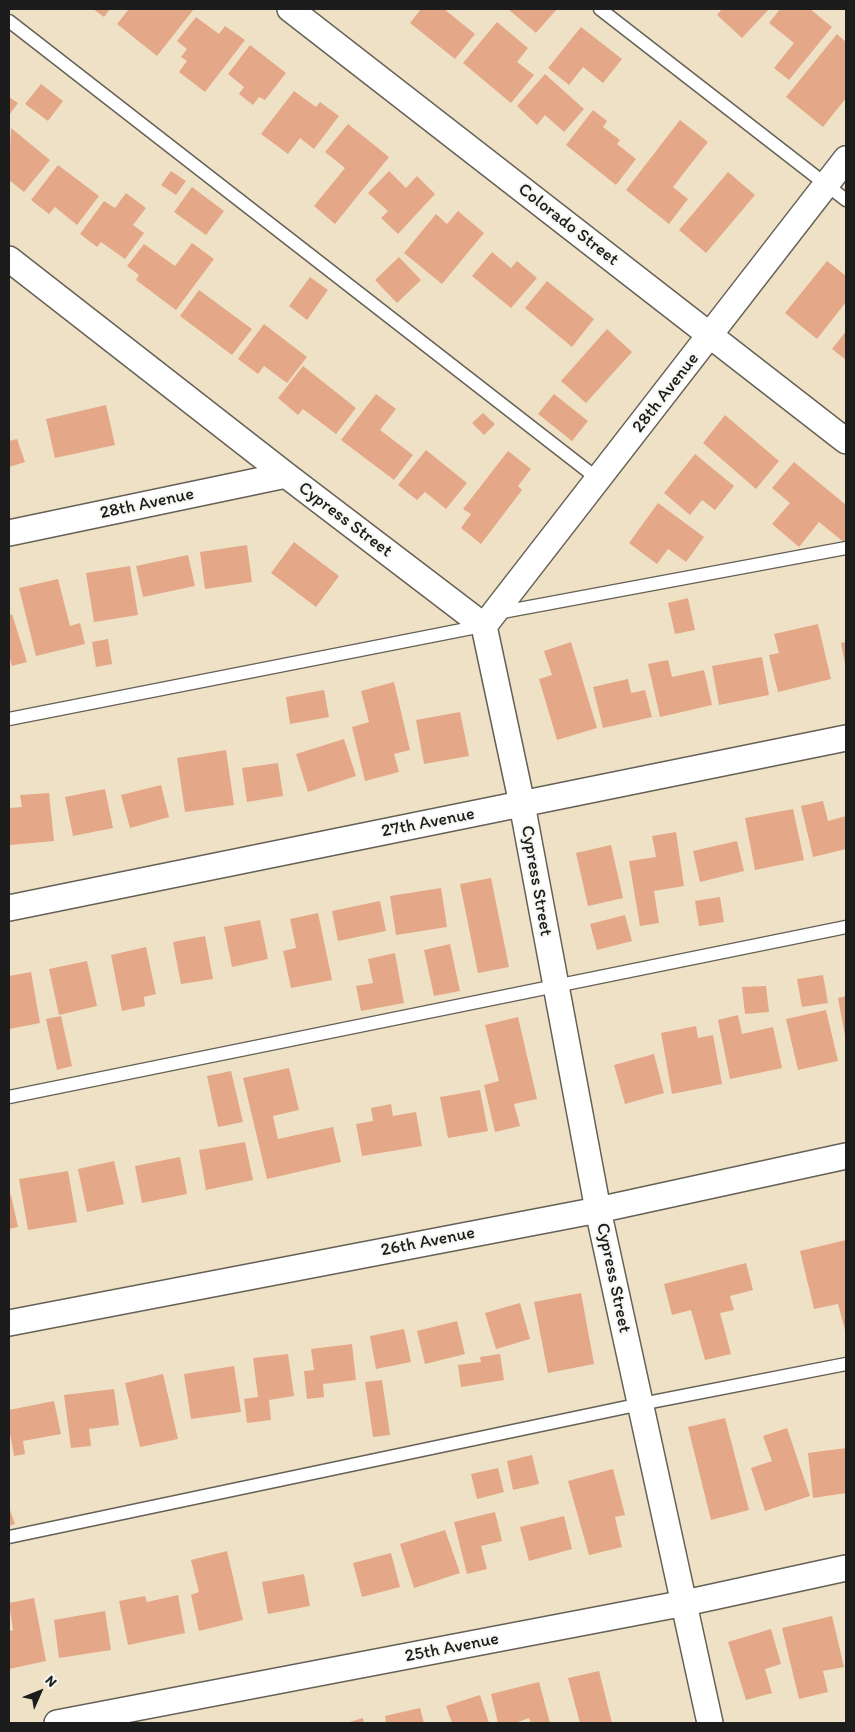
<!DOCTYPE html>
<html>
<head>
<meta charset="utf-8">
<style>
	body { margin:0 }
	#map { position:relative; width:855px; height:1732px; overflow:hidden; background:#efe1c5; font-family:Itim,sans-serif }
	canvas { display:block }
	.frame { position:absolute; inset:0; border:10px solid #1c1c1c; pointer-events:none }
	.north { position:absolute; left:15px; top:1667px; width:50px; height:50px; -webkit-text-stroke:4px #f6f6f2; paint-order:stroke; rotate:46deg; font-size:14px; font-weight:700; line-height:20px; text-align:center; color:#1c1c1c }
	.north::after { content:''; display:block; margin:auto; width:18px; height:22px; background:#1c1c1c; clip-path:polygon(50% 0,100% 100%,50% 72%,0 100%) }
</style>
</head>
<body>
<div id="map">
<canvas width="855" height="1732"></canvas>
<div class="frame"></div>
<div class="north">N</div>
</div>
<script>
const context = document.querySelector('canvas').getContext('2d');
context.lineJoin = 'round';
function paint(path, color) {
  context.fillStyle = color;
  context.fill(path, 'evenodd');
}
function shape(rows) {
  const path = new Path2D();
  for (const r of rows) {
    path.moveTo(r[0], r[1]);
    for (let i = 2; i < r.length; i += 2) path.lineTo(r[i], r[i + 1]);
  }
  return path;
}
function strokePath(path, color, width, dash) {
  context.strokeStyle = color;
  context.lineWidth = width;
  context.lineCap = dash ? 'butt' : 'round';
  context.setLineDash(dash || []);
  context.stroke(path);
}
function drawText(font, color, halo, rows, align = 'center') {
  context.font = font + ' Itim,sans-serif';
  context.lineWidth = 4;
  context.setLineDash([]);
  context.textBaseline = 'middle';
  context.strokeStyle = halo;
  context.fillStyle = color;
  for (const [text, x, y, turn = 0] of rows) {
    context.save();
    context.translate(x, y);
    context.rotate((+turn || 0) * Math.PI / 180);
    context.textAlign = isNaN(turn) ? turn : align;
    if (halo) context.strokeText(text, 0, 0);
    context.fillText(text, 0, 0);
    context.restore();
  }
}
paint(shape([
	[93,9,110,9,104,17],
	[129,9,194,9,157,56,117,24],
	[421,9,444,9,475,34,455,59,410,23],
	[508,9,557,9,536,33],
	[722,9,769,9,742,38,717,15],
	[780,9,810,9,832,27,789,80,774,68,794,43,769,23],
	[196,17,219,34,225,26,245,40,205,92,179,72,187,61,181,57,187,49,177,41],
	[497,22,528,48,517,62,534,75,511,103,463,63],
	[581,27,622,59,603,83,583,67,569,85,548,68],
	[837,34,846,42,846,98,823,127,786,97],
	[250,45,286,73,265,100,259,97,253,105,239,94,244,87,228,74],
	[545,74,584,109,564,132,545,115,537,125,517,106],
	[41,84,63,101,48,121,25,104],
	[294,91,316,107,320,102,339,116,314,149,300,138,288,154,261,134],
	[9,97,18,103,9,115],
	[593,110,607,121,603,127,620,140,617,144,636,159,616,185,566,145],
	[680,120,708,142,673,187,688,199,669,224,626,190],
	[348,124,389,157,335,224,314,206,345,168,325,152],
	[11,128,50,160,24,192,9,180],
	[58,165,99,196,77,225,55,207,49,214,31,200],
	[171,171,186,181,176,195,161,185],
	[389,171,406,188,417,176,435,194,398,234,381,218,388,211,368,193],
	[728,172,755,195,706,253,679,230],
	[192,187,224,211,206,235,174,212],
	[126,193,146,208,133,225,144,233,125,259,101,242,97,247,80,234,104,201,115,208],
	[458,211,484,233,442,284,404,253,436,214,447,224],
	[192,243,214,259,176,310,136,280,139,275,127,266,144,244,175,266],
	[492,252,511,268,517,261,537,278,511,308,472,276],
	[399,257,421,280,397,303,375,280],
	[827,261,846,276,846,302,817,339,785,313],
	[310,277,328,290,307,320,289,306],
	[547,281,594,319,572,347,525,308],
	[199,290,252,329,232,355,180,316],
	[264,324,307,357,287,383,264,366,258,374,238,359],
	[607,329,632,352,586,403,561,381],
	[846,331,846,360,832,349],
	[303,366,356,408,336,434,303,409,298,415,278,398],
	[376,394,396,409,380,430,413,455,394,480,341,440],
	[554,394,588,421,572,441,538,414],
	[106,405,115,445,55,458,46,419],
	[483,413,495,424,484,435,472,423],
	[725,415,779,461,756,489,703,443],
	[17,439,25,462,9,467,9,441],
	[426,450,467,483,446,509,425,492,417,500,398,485],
	[508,451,531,469,518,486,522,490,481,544,461,528,471,514,463,509],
	[695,454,734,486,715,510,702,500,690,515,664,493],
	[794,462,846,505,846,544,819,522,799,547,772,524,790,503,772,488],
	[658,503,704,537,686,562,668,549,657,564,629,543],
	[294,542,339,576,316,607,271,573],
	[247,545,252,582,205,589,200,552],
	[188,555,195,586,143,597,136,566],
	[130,566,138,615,94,622,86,573],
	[58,579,70,626,80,623,85,644,36,656,19,588],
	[688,598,695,630,675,634,668,603],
	[12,614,27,662,12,666,9,655,9,616],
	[818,624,831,679,778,692,769,655,779,653,774,634],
	[108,639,112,664,96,667,92,642],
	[571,642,597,728,557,740,539,679,552,675,544,651],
	[846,642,846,664,845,664,841,643],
	[762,657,769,695,719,705,712,666],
	[668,660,672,677,704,670,712,705,660,717,648,664],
	[628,679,631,693,645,690,652,717,603,728,593,687],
	[394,682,410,750,394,754,399,772,365,781,352,727,369,722,361,691],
	[324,690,329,717,290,724,286,697],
	[460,712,469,756,424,764,416,720],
	[344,739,356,776,308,792,296,754],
	[226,750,234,805,185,812,177,758],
	[278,763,283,796,247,802,242,768],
	[161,785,169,817,130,828,121,795],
	[105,789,113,828,73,836,65,797],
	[49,793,54,841,10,845,9,808,22,807,20,795],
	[823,801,828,821,846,816,846,849,813,857,801,806],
	[793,809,804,860,755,870,745,818],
	[676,832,684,886,654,891,659,923,640,926,629,861,656,857,652,836],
	[737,841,744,871,700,882,693,851],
	[611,845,623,898,588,906,576,853],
	[491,878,509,967,478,973,460,884],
	[441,888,447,927,396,935,390,896],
	[720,897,724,922,699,926,695,901],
	[380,901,386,931,338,941,332,911],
	[318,913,332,980,291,988,283,951,296,948,290,919],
	[625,915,632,941,597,950,590,924],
	[260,920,268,959,232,967,224,927],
	[205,936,213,979,181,984,173,942],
	[450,944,460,991,434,996,424,950],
	[146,947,156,994,144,997,145,1006,122,1011,111,955],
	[395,953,404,1003,361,1011,356,986,373,983,368,959],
	[87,961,97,1006,59,1015,49,969],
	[31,972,40,1023,9,1029,9,976],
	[823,975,828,1003,802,1007,797,979],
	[766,986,769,1012,745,1014,742,987],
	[846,996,846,1036,845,1036,838,998],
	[826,1010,838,1061,798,1070,786,1019],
	[738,1015,742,1034,773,1027,782,1068,730,1079,718,1020],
	[61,1016,72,1066,57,1070,46,1019],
	[518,1017,537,1099,514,1104,520,1126,495,1132,484,1085,499,1081,485,1025],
	[696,1026,698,1038,713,1035,722,1084,672,1094,661,1033],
	[654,1054,664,1093,625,1104,614,1065],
	[289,1068,299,1110,273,1116,278,1139,333,1127,341,1162,267,1179,243,1078],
	[231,1071,243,1122,218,1127,207,1076],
	[480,1090,488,1131,448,1138,440,1097],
	[391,1104,393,1116,416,1112,422,1146,362,1156,356,1124,373,1121,371,1108],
	[245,1142,253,1180,206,1190,199,1150],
	[180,1157,187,1194,142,1203,135,1166],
	[114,1161,124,1204,87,1212,78,1169],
	[68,1171,77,1222,28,1230,19,1179],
	[9,1195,11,1195,18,1227,9,1229],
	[846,1240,846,1334,838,1304,814,1309,800,1251],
	[746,1263,753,1290,730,1296,734,1310,720,1313,731,1354,705,1360,691,1310,672,1315,664,1284],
	[581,1293,594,1364,548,1373,534,1302],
	[520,1303,530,1339,496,1349,485,1313],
	[457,1321,465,1354,425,1364,417,1331],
	[404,1329,411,1362,376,1369,370,1336],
	[352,1344,356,1380,323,1384,324,1397,307,1399,304,1371,314,1370,311,1349],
	[288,1354,294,1396,269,1400,271,1420,247,1423,244,1399,258,1397,253,1358],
	[500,1354,504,1380,461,1387,458,1365,481,1362,480,1357],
	[234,1366,241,1412,191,1419,184,1374],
	[163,1374,178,1439,140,1447,125,1383],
	[382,1380,390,1435,373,1437,365,1382],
	[114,1389,119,1425,89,1429,91,1446,71,1448,64,1395],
	[54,1401,61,1434,23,1441,25,1454,14,1456,9,1427,9,1410],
	[725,1418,749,1510,711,1520,688,1427],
	[787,1428,810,1496,765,1511,751,1468,772,1461,763,1436],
	[846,1448,846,1493,813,1498,808,1453],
	[532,1455,539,1484,513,1490,507,1461],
	[498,1468,504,1492,477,1499,471,1474],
	[613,1469,625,1515,615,1517,622,1547,589,1555,568,1481],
	[9,1507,15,1524,9,1526],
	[495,1512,502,1541,481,1546,487,1569,467,1574,454,1522],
	[564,1516,572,1549,529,1561,520,1527],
	[445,1530,460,1573,414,1588,400,1544],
	[227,1551,243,1620,199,1631,191,1595,199,1592,191,1560],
	[391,1553,400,1587,362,1597,353,1563],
	[304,1574,310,1606,268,1614,262,1582],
	[178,1595,185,1633,128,1645,119,1601,145,1596,147,1602],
	[34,1598,46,1661,9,1669,9,1631,13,1630,9,1603],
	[105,1611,111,1650,59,1658,54,1620],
	[832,1616,844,1667,823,1671,828,1692,799,1699,782,1628],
	[771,1629,781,1664,765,1669,772,1693,746,1700,728,1642],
	[599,1671,612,1723,580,1723,568,1678],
	[539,1682,550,1723,531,1723,529,1718,515,1723,498,1723,491,1694],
	[480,1695,489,1723,452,1723,446,1706],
	[420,1708,424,1723,386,1723,385,1716],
	[363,1718,364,1723,346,1723]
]), '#e4a889');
const lane = shape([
	[600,9,846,200],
	[9,21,598,479],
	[497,613,846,548],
	[9,719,482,626],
	[9,1097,846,927],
	[9,1537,641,1404,846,1364]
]);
const street = shape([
	[290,9,846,441],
	[9,259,286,475,484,626,522,804,598,1210,710,1723],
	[9,533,286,475],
	[484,626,846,159],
	[9,908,846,738],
	[9,1323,598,1210,846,1156],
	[57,1723,685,1603,846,1568]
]);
strokePath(lane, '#666157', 15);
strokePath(street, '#666157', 28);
strokePath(lane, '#fff', 12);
strokePath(street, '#fff', 25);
drawText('18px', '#1c1c1c', '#f6f6f2', [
	["Colorado Street",568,225,38],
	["28th Avenue",666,393,-52],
	["28th Avenue",147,504,-12],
	["Cypress Street",345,520,37],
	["27th Avenue",428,823,-11],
	["Cypress Street",536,881,80],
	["26th Avenue",428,1242,-11],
	["Cypress Street",613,1278,78],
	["25th Avenue",452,1648,-11]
]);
</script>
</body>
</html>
